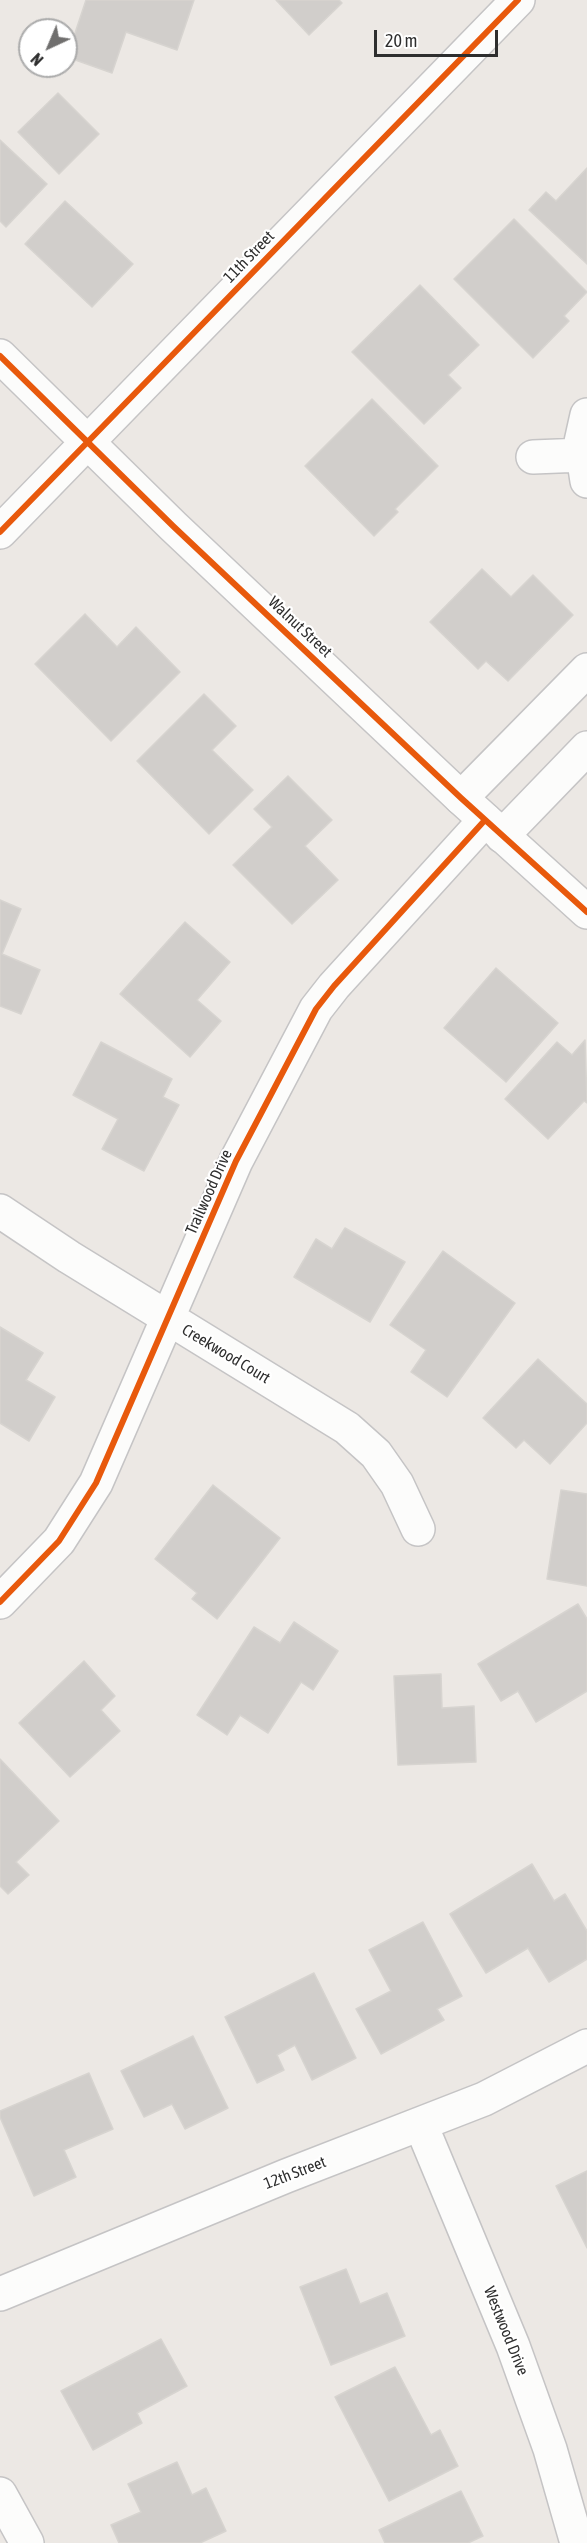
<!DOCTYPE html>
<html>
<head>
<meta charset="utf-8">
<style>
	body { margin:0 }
	#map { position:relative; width:587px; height:2543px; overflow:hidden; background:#ece8e4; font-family:"Asap Condensed",sans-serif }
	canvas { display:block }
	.north { position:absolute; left:18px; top:18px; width:60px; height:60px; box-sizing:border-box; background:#fff; border:2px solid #ababab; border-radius:50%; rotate:224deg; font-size:16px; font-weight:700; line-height:24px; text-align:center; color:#2e2e2e }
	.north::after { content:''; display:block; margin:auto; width:21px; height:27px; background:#706f6e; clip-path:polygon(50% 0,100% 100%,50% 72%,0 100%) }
	.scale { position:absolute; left:374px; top:30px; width:124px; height:27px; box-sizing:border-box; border:3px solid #2e2e2e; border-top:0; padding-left:8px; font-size:18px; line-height:21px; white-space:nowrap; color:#2e2e2e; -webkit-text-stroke:4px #fff; paint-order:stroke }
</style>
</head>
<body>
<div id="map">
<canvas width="587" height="2543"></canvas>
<div class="north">N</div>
<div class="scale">20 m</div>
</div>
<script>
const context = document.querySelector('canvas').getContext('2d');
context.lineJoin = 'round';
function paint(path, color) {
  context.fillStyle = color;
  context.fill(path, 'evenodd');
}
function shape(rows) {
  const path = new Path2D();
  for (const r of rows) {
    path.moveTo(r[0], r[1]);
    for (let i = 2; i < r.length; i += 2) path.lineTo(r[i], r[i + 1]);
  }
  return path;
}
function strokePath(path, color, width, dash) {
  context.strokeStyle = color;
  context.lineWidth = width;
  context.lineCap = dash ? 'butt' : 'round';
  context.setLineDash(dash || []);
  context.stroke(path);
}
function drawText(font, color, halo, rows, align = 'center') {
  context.font = font + ' "Asap Condensed",sans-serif';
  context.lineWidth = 4.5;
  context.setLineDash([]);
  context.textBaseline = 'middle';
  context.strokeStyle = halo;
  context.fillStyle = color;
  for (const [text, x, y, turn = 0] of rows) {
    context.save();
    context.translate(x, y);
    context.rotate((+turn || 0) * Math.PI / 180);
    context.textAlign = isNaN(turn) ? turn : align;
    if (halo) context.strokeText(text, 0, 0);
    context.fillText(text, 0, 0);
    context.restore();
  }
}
const building = shape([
	[86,0,194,0,177,50,126,32,112,73,67,57,86,0],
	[276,0,339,0,342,3,309,35,276,0],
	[58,93,99,134,59,174,18,132,58,93],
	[0,140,47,184,6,227,0,221,0,140],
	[587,168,587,264,529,210,546,192,556,201,587,168],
	[65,201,133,264,92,307,25,244,65,201],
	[514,219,587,292,564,316,569,321,533,358,454,279,514,219],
	[420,285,479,345,448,375,461,388,424,424,352,352,420,285],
	[372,399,438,466,395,509,398,512,374,536,305,466,372,399],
	[482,569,511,597,533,575,573,615,508,681,486,661,478,669,430,622,482,569],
	[85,614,117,647,136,627,180,672,111,741,35,664,85,614],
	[204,694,236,726,212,750,253,790,209,834,137,761,204,694],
	[288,776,332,820,305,846,338,880,292,924,233,865,272,827,254,809,288,776],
	[0,900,21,909,2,954,40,970,21,1014,0,1006,0,900],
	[185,922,230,962,197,1000,221,1021,190,1057,120,994,185,922],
	[496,968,558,1023,506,1082,444,1028,496,968],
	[585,1040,587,1103,584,1101,548,1139,505,1099,557,1042,572,1055,585,1040],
	[101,1042,172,1079,163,1097,179,1105,144,1171,102,1149,118,1119,73,1095,101,1042],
	[345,1228,405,1262,370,1322,294,1277,316,1239,332,1249,345,1228],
	[443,1251,515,1303,447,1397,411,1372,426,1350,390,1325,443,1251],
	[0,1327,43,1353,26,1380,55,1397,29,1441,0,1423,0,1327],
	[538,1359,587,1404,587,1423,550,1464,524,1440,516,1448,483,1418,538,1359],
	[213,1485,280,1538,217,1619,192,1599,197,1593,155,1559,213,1485],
	[561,1490,587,1494,587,1586,547,1579,561,1490],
	[578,1604,587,1619,587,1691,536,1722,518,1691,501,1701,478,1664,578,1604],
	[294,1622,338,1651,313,1690,301,1682,268,1733,240,1715,227,1735,197,1715,254,1627,280,1643,294,1622],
	[84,1661,115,1696,101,1710,120,1731,70,1777,19,1723,84,1661],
	[441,1674,442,1708,474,1706,476,1762,398,1765,394,1676,441,1674],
	[0,1759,59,1821,16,1862,29,1875,8,1894,0,1886,0,1759],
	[532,1864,554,1901,565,1894,587,1931,587,1959,549,1982,528,1948,486,1973,450,1914,532,1864],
	[423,1922,462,1996,437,2009,444,2020,381,2054,356,2009,391,1991,369,1950,423,1922],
	[314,1973,356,2058,312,2080,295,2045,277,2055,284,2070,257,2083,225,2017,314,1973],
	[193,2036,228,2108,185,2129,172,2104,144,2117,121,2071,193,2036],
	[89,2073,113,2129,64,2150,76,2177,34,2196,0,2117,0,2111,89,2073],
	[587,2171,587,2248,556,2186,587,2171],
	[346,2269,360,2304,387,2293,405,2336,331,2365,300,2287,346,2269],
	[161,2339,187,2386,137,2413,142,2423,93,2450,61,2391,161,2339],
	[395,2367,431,2435,440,2430,458,2466,389,2501,335,2397,395,2367],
	[177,2462,192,2495,206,2488,226,2531,200,2543,119,2543,111,2525,141,2512,128,2484,177,2462],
	[461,2491,483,2536,468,2543,385,2543,379,2530,461,2491]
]);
paint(building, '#d1cecb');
strokePath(building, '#d7d4d0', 1.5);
const minor = shape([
	[587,415,581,442,587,481],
	[533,457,583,455],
	[461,798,587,670],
	[502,836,587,748],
	[0,1211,69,1257,347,1428,376,1454,397,1484,418,1529],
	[0,1602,59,1541,96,1483,236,1161,316,1009,334,986,485,820],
	[421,2125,513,2346,550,2449,577,2543],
	[0,2294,286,2176,484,2099,587,2046],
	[0,2494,27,2543]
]);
const tertiary = shape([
	[0,356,173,526,461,798,587,912],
	[0,532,518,0]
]);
strokePath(minor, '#c5c4c5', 36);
strokePath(tertiary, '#c5c4c5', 36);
strokePath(minor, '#fcfcfb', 33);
strokePath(tertiary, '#fcfcfb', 33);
strokePath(shape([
	[0,356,173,526,461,798,587,912],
	[0,532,518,0],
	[0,1602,59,1541,96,1483,236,1161,316,1009,334,986,485,820]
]), '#e8590c', 6);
drawText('16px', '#2e2e2e', '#fff', [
	["11th Street",249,257,-46],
	["Walnut Street",300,627,43],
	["Trailwood Drive",209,1192,-66],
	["Creekwood Court",226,1354,31],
	["12th Street",295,2173,-21],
	["Westwood Drive",506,2331,68]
]);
</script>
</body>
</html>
